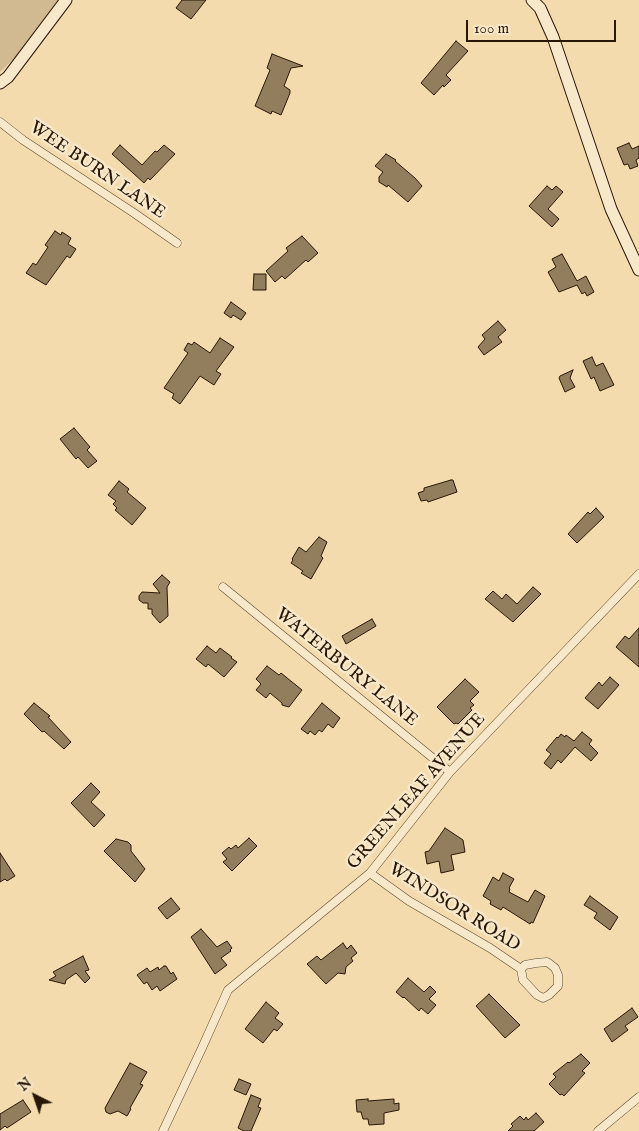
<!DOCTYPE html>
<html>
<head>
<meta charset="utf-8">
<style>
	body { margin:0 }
	#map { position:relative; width:639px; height:1131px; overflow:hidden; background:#f3dbad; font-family:"IM FELL English",serif }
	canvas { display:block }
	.north { position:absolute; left:10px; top:1071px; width:50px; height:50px; -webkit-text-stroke:4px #f7e8ca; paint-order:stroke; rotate:319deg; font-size:14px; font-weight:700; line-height:20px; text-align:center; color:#291706 }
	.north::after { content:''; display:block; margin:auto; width:18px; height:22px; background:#291706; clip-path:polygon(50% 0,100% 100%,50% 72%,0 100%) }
	.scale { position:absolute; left:466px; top:20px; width:150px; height:22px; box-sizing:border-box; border:2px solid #291706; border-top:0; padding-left:6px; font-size:15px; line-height:18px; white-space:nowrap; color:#291706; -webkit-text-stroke:4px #f7e8ca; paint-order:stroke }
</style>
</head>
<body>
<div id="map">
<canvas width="639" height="1131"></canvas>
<div class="north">N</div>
<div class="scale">100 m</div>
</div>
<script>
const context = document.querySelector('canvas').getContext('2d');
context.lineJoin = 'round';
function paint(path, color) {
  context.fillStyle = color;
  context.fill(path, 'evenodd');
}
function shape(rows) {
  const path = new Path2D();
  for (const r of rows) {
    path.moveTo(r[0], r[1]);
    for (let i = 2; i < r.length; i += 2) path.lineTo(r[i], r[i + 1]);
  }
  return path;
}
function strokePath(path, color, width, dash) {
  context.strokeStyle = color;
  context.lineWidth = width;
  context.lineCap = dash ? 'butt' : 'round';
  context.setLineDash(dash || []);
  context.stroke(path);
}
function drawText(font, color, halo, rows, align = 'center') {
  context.font = font + ' "IM FELL English",serif';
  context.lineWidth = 5;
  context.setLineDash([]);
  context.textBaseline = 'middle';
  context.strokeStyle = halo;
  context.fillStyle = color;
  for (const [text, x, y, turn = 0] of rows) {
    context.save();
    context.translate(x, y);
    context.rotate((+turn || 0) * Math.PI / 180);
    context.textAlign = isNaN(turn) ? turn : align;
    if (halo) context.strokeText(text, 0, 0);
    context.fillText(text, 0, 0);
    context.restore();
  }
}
paint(shape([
	[0,0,59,0,17,56,0,72]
]), '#d1ba91');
const building = shape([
	[182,0,206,0,191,19,176,8,182,0],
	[456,41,468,51,446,75,451,80,444,87,443,85,434,95,421,83,456,41],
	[272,54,303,66,291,68,284,86,290,90,290,93,281,115,272,111,271,114,255,106,270,70,267,68,272,54],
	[629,143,632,149,639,146,639,158,636,160,638,166,630,169,628,164,624,165,617,148,629,143],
	[120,145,142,165,155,151,157,152,164,145,175,154,150,180,148,178,144,183,112,154,120,145],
	[386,154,396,160,395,161,415,178,422,186,408,202,388,185,387,187,379,182,379,177,383,172,375,166,386,154],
	[547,186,552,190,556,186,563,192,548,209,559,219,552,227,529,206,547,186],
	[55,231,61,235,62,232,71,238,68,244,76,249,70,258,67,256,46,285,26,273,33,263,36,265,48,247,45,245,55,231],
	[302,236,318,253,308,262,306,260,285,279,282,276,275,282,266,271,288,251,286,248,302,236],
	[562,254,577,281,586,276,594,292,587,296,585,292,582,294,577,285,559,292,548,272,556,267,552,259,562,254],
	[254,274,266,274,266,290,253,290,254,274],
	[231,302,246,313,241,320,233,315,231,318,224,313,231,302],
	[498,321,506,330,498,337,502,342,484,355,478,347,485,339,482,335,498,321],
	[220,338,234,347,216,371,221,374,214,385,200,376,180,404,172,398,174,394,164,388,188,353,184,350,188,343,192,345,194,342,210,353,220,338],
	[592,357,596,366,603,363,614,385,600,391,594,377,591,379,583,361,592,357],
	[573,370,570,378,575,387,565,392,559,378,560,376,573,370],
	[74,428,90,447,87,450,97,461,88,468,78,457,76,459,60,439,74,428],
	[451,480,453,480,457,492,428,502,427,500,421,501,418,493,424,491,424,488,451,480],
	[119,481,129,489,127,492,146,508,132,525,115,510,117,508,113,504,116,501,108,495,119,481],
	[596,508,604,517,577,543,568,534,588,512,590,514,596,508],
	[319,537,327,542,321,556,323,558,311,579,301,573,303,571,291,563,293,560,292,559,299,547,306,552,319,537],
	[162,575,170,582,167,587,168,616,160,623,152,614,152,609,148,609,148,603,143,603,139,600,139,596,142,592,160,593,153,584,162,575],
	[533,587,541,594,513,622,485,599,493,591,502,599,506,594,517,604,533,587],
	[372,619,376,626,346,644,342,636,372,619],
	[639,628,639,667,616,647,625,636,629,639,639,628],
	[207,646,216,653,220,648,232,657,231,658,237,662,224,677,208,664,206,667,196,659,207,646],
	[267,666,279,675,281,673,302,690,289,707,282,705,282,703,270,693,266,698,256,690,261,684,256,679,267,666],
	[610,677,619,685,598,709,585,698,599,682,602,686,610,677],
	[465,679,479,692,470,701,474,705,470,708,472,710,458,724,456,723,454,724,437,707,465,679],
	[34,703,50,716,48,717,71,742,64,749,44,731,42,732,24,714,34,703],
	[322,703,340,718,333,728,328,724,322,732,319,730,315,735,310,731,308,734,301,729,322,703],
	[582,732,592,740,589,744,598,753,591,761,575,747,561,763,558,760,551,769,544,763,551,754,546,750,557,737,558,738,561,734,565,737,566,735,574,741,582,732],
	[91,783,100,792,91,802,105,815,94,827,71,803,91,783],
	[445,828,463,840,465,852,451,855,454,870,441,873,439,861,427,864,425,852,429,851,445,828],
	[249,838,257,846,232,871,223,862,227,859,222,853,229,847,231,849,236,845,238,848,249,838],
	[116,839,128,842,131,845,131,851,145,869,135,882,104,851,116,839],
	[0,853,15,876,7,881,5,879,0,882,0,853],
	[503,873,514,879,509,888,510,889,509,892,528,902,535,890,545,896,533,923,531,922,530,924,503,907,501,910,490,904,491,901,483,896,493,877,499,881,503,873],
	[590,896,618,917,610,930,594,918,597,913,584,905,590,896],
	[171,898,180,909,167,919,158,908,171,898],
	[201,929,217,947,227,941,232,948,230,950,231,951,221,958,227,965,215,974,191,937,201,929],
	[343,943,347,949,351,945,357,953,351,958,353,961,346,967,345,974,338,973,326,984,307,964,317,956,321,960,343,943],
	[83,956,89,970,85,971,90,978,85,983,76,973,66,980,65,984,49,980,56,976,53,972,83,956],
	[164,966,166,966,171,974,173,972,177,979,160,991,157,986,152,990,147,982,144,984,137,975,147,968,150,972,158,967,159,970,164,966],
	[408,978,424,992,430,986,436,992,429,999,436,1005,428,1014,421,1008,419,1011,404,997,403,998,396,992,408,978],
	[489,994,520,1025,505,1038,476,1006,489,994],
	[266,1002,279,1013,275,1018,283,1024,277,1031,274,1029,263,1043,245,1029,266,1002],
	[632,1008,638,1017,625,1026,628,1030,612,1042,604,1029,632,1008],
	[581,1054,590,1063,582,1071,585,1073,564,1096,562,1094,560,1095,549,1084,556,1077,553,1074,568,1062,569,1063,581,1054],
	[130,1063,147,1072,140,1084,143,1085,130,1108,131,1109,127,1116,118,1111,110,1114,106,1112,105,1108,130,1063],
	[239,1079,251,1084,246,1095,234,1090,239,1079],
	[251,1095,261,1099,258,1107,261,1108,251,1131,244,1131,238,1128,251,1095],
	[368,1099,368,1101,394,1099,394,1104,399,1103,399,1110,384,1113,384,1124,369,1125,368,1119,363,1119,361,1112,357,1112,356,1100,368,1099],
	[23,1100,31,1112,7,1128,5,1126,0,1130,0,1114,23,1100],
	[536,1113,544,1122,534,1131,508,1131,513,1126,511,1124,520,1116,524,1120,526,1117,528,1120,536,1113]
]);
paint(building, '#927d5d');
strokePath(building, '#291706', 1);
const street = shape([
	[0,122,23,140,134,213,177,243],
	[223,587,450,772],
	[370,873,409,901,490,948,521,969,525,965,536,963,547,962,550,964,555,968,558,975,558,986,549,995,543,998,537,995,523,980,521,969],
	[163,1131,202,1048,228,990,370,873,450,772,639,574],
	[598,1131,639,1097]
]);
const secondary = shape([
	[532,0,540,8,553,37,611,209,639,270],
	[0,83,8,77,66,0]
]);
strokePath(street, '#5c4830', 9);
strokePath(secondary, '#291706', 13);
strokePath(street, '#f7e8ca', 8);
strokePath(secondary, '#f7e8ca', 11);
drawText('18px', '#291706', '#f7e8ca', [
	["WEE BURN LANE",97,171,34],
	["WATERBURY LANE",346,668,39],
	["GREENLEAF AVENUE",417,792,-49],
	["WINDSOR ROAD",454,908,32]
]);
</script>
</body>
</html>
